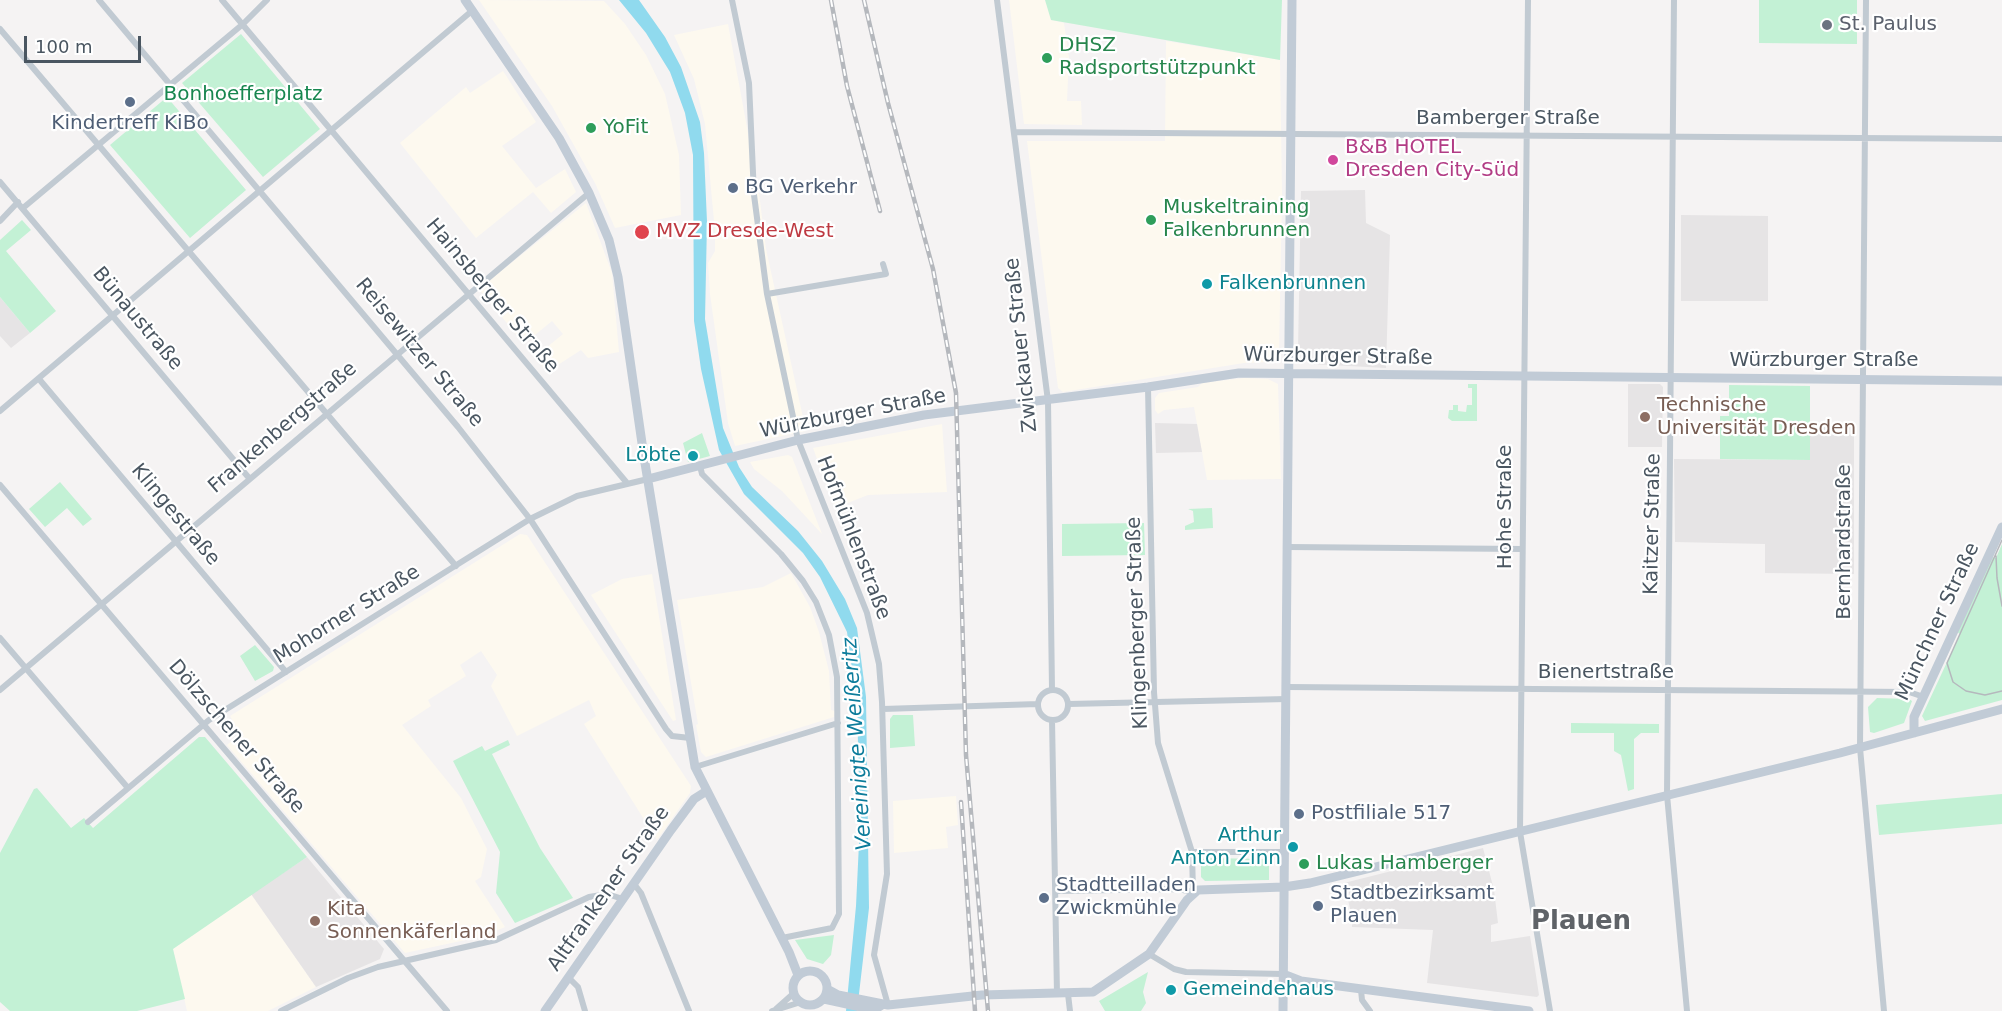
<!DOCTYPE html>
<html>
<head>
<meta charset="utf-8">
<style>
	body { margin:0 }
	#map { position:relative; width:2002px; height:1011px; overflow:hidden; background:#f5f3f3; font-family:"DejaVu Sans",sans-serif }
	canvas { display:block }
	.scale { position:absolute; left:24px; top:36px; width:117px; height:27px; box-sizing:border-box; border:3px solid #4a5661; border-top:0; padding-left:8px; font-size:18px; line-height:21px; white-space:nowrap; color:#4a5661; -webkit-text-stroke:4px #fff; paint-order:stroke }
</style>
</head>
<body>
<div id="map">
<canvas width="2002" height="1011"></canvas>
<div class="scale">100 m</div>
</div>
<script>
const context = document.querySelector('canvas').getContext('2d');
context.lineJoin = 'round';
function paint(path, color) {
  context.fillStyle = color;
  context.fill(path, 'evenodd');
}
function shape(rows) {
  const path = new Path2D();
  for (const r of rows) {
    if (r.length === 3) {
      path.moveTo(r[0] + r[2], r[1]);
      path.arc(r[0], r[1], r[2], 0, 2 * Math.PI);
      continue;
    }
    path.moveTo(r[0], r[1]);
    for (let i = 2; i < r.length; i += 2) path.lineTo(r[i], r[i + 1]);
  }
  return path;
}
function strokePath(path, color, width, dash) {
  context.strokeStyle = color;
  context.lineWidth = width;
  context.lineCap = dash ? 'butt' : 'round';
  context.setLineDash(dash || []);
  context.stroke(path);
}
function drawText(font, color, halo, rows, align = 'center') {
  context.font = font + ' "DejaVu Sans",sans-serif';
  context.lineWidth = 4.5;
  context.setLineDash([]);
  context.textBaseline = 'middle';
  context.strokeStyle = halo;
  context.fillStyle = color;
  for (const [text, x, y, turn = 0] of rows) {
    context.save();
    context.translate(x, y);
    context.rotate((+turn || 0) * Math.PI / 180);
    context.textAlign = isNaN(turn) ? turn : align;
    if (halo) context.strokeText(text, 0, 0);
    context.fillText(text, 0, 0);
    context.restore();
  }
}
paint(shape([
	[479,0,604,1,625,24,646,55,665,94,679,155,681,215,615,228,595,183,552,106],
	[1009,0,1045,0,1052,20,1064,23,1069,58,1067,101,1081,101,1082,125,1024,124],
	[728,24,759,193,766,249,806,431,735,446,728,423,710,294,708,263,715,251,715,232,705,124,694,79,674,35],
	[1166,41,1280,60,1282,194,1279,354,1270,362,1244,363,1063,392,1058,388,1027,141,1165,141],
	[503,71,536,122,502,146,536,188,565,169,576,192,551,213,533,192,476,238,400,143,466,87,470,93],
	[586,203,612,273,619,352,588,358,581,350,547,372,535,357,563,334,552,321,524,344,479,289],
	[1244,378,1268,379,1278,384,1281,479,1207,480,1194,407,1164,410,1158,414,1155,410,1155,398,1159,393,1198,387,1202,383],
	[942,424,947,492,868,495,835,508,813,448],
	[788,455,792,457,822,534,782,491,754,469,750,462],
	[520,534,527,535,542,558,691,786,690,793,657,840,584,724,596,716,589,700,517,736,491,686,497,675,481,651,460,665,466,676,428,700,431,706,402,725,461,798,487,849,481,877,475,881,505,927,484,936,405,953,227,745,240,734,230,716],
	[791,573,810,607,819,632,829,671,831,710,835,711,834,717,706,757,701,752,696,725,698,724,677,600,763,587],
	[652,574,676,720,673,721,591,595,622,579],
	[956,796,958,825,946,827,948,848,894,853,893,801],
	[251,894,316,987,268,1011,187,1011,173,949]
]), '#fdf9ef');
paint(shape([
	[1365,190,1366,223,1390,235,1386,368,1311,364,1298,350,1301,191],
	[1681,215,1768,216,1768,301,1681,301],
	[0,297,30,333,11,348,0,336],
	[1628,384,1660,384,1663,387,1662,447,1628,447],
	[1155,423,1197,424,1202,452,1156,453],
	[1810,423,1854,424,1854,574,1765,573,1765,544,1675,542,1674,459,1810,460],
	[1483,848,1494,890,1498,923,1491,925,1491,942,1530,936,1539,995,1537,997,1427,983,1433,930,1352,927,1352,917,1344,883],
	[307,857,384,949,380,959,316,987,251,894]
]), '#e6e4e5');
paint(shape([
	[1045,0,1282,0,1280,60,1051,20],
	[1759,0,1857,0,1857,44,1759,43],
	[241,34,320,129,263,177,182,83],
	[167,97,246,190,190,238,110,145],
	[22,220,31,230,6,251,56,311,30,333,0,297,0,240],
	[1468,384,1477,384,1477,421,1452,421,1448,418,1449,410,1453,410,1453,405,1458,405,1458,411,1466,412,1467,405,1472,405,1472,388,1468,388],
	[1729,385,1810,386,1810,460,1720,459,1720,416,1729,416],
	[702,433,710,456,688,462,683,443],
	[60,482,92,519,83,526,67,508,45,527,29,509],
	[1212,508,1213,528,1185,530,1185,526,1194,522,1193,511,1188,509],
	[1144,523,1145,555,1062,556,1062,524],
	[2002,544,2002,700,1925,721,1922,716,1960,634,1957,632,1992,557,1996,558],
	[255,645,274,667,273,671,255,681,240,656],
	[1877,698,1909,699,1912,701,1904,723,1874,733,1870,732,1868,707],
	[893,715,913,715,915,746,890,748,890,719],
	[1571,723,1659,724,1659,733,1641,733,1634,739,1634,789,1628,791,1621,755,1614,751,1614,733,1571,733],
	[199,737,205,737,307,857,173,949,185,999,137,1011,10,1011,0,1002,0,853,34,789,37,788,71,828,84,818,93,828],
	[508,740,510,745,492,754,540,848,573,898,515,923,496,893,500,852,453,761,482,746,485,751],
	[2002,794,2002,824,1879,835,1876,805],
	[1204,858,1269,859,1269,880,1205,881,1201,877,1201,862],
	[834,935,831,955,823,964,807,959,795,940],
	[1148,972,1143,992,1146,1003,1141,1011,1105,1011,1099,1001]
]), '#c3f1d5');
paint(shape([
	[619,0,639,0,665,37,681,67,700,122,704,153,707,222,705,319,723,428,739,467,752,487,798,531,822,561,845,599,857,628,866,697,869,908,857,1011,846,1011,856,906,860,822,857,705,847,632,820,577,803,553,744,494,719,450,701,369,694,321,693,155,685,113,670,72,646,33]
]), '#90daee');
strokePath(shape([
	[99,0,458,427,530,519,666,729,672,736,690,738],
	[222,0,627,483],
	[732,0,749,83,754,195,767,294,798,440,867,613,879,664,882,702,887,874,874,955,888,1005],
	[997,0,1048,401,1052,689],
	[1528,0,1520,832,1550,1011],
	[1674,0,1667,795,1687,1011],
	[1866,0,1860,748,1884,1011],
	[0,29,456,566],
	[1014,132,2002,139],
	[0,182,249,478],
	[23,208,243,24,267,0],
	[0,221,18,202],
	[767,294,886,274,883,264],
	[39,379,286,672],
	[0,411,473,10],
	[700,466,702,474,781,554,803,581,816,602,829,635,837,677,839,914,832,928,782,938],
	[0,485,447,1011],
	[1288,547,1522,549],
	[0,638,128,788],
	[1287,687,1909,692,1924,697],
	[1053,705,15],
	[0,690,589,193],
	[1069,704,1287,699],
	[883,709,1038,704],
	[1052,720,1057,994],
	[695,767,838,723],
	[88,822,209,720,530,519,577,496,648,479],
	[1192,852,1285,852],
	[634,884,641,893,689,1011],
	[1056,891,1178,889,1193,892,1192,852,1158,743,1154,692,1148,387],
	[1149,954,1174,969,1186,972,1283,974],
	[568,977,578,987,585,1011],
	[1361,990,1362,1000,1370,1011],
	[1068,994,1070,1011],
	[776,1009,794,993],
	[281,1011,348,978,378,967,496,940,589,897,607,894,623,899],
	[772,1011,801,1002]
]), '#c1cad2', 6);
strokePath(shape([
	[465,0,559,138,589,193,609,240,618,277,644,457,695,767,789,952,798,975],
	[648,479,798,440,924,415,1148,387,1239,373,2002,381],
	[1914,733,1914,717,2002,527],
	[810,988,17],
	[1283,974,1301,981,1529,1011],
	[827,989,838,995,888,1005,982,995,1093,992,1149,954,1187,900,1198,890,1284,887,1310,883,1840,753,2002,709],
	[824,999,874,1010,882,1005],
	[545,1011,671,830,694,799,705,792],
	[1283,1011,1292,0]
]), '#c1cbd6', 9);
strokePath(shape([
	[2002,540,1947,663,1953,682,1966,691,1985,695,2002,691],
	[1996,556,1997,578,2002,606]
]), '#b5b8bd', 1.5);
const rail = shape([
	[831,0,847,86,880,211],
	[864,0,888,103,933,269,956,393,966,755,988,1011],
	[961,802,975,1011]
]);
strokePath(rail, '#b5b8bd', 4.5);
strokePath(rail, '#fff', 2, [7]);
for (const [x, y, r, color] of [
	[1827,25,6,"#6b7280"],
	[1047,58,6,"#2e9e5b"],
	[130,102,6,"#5c6f8a"],
	[591,128,6,"#2e9e5b"],
	[1333,160,6,"#d1479c"],
	[733,188,6,"#5c6f8a"],
	[1151,220,6,"#2e9e5b"],
	[642,232,8,"#e0444e"],
	[1207,284,6,"#0f9aa8"],
	[1645,417,6,"#8d6e63"],
	[693,456,6,"#0f9aa8"],
	[1299,814,6,"#5c6f8a"],
	[1293,847,6,"#0f9aa8"],
	[1304,864,6,"#2e9e5b"],
	[1044,898,6,"#5c6f8a"],
	[1318,906,6,"#5c6f8a"],
	[315,921,6,"#8d6e63"],
	[1171,990,6,"#0f9aa8"]
]) {
  const dot = new Path2D();
  dot.arc(x, y, r, 0, 2 * Math.PI);
  context.fillStyle = color;
  context.fill(dot);
  strokePath(dot, '#fff', 2);
}
drawText('20px', '#5b616d', '#fff', [
	["St. Paulus",1839,25]
], 'left');
drawText('20px', '#27864d', '#fff', [
	["DHSZ",1059,46],
	["Radsportstützpunkt",1059,69],
	["YoFit",603,128],
	["Muskeltraining",1163,208],
	["Falkenbrunnen",1163,231],
	["Lukas Hamberger",1316,864]
], 'left');
drawText('20px', '#17864f', '#fff', [
	["Bonhoefferplatz",243,95]
]);
drawText('20px', '#4a5661', '#fff', [
	["Bamberger Straße",1508,119],
	["Hainsberger Straße",492,296,50],
	["Bünaustraße",137,319,50],
	["Zwickauer Straße",1022,345,-96],
	["Reisewitzer Straße",419,353,50],
	["Würzburger Straße",1338,357,1],
	["Würzburger Straße",1824,361],
	["Würzburger Straße",853,414,-11],
	["Frankenbergstraße",283,428,-41],
	["Hohe Straße",1506,507,-90],
	["Klingestraße",175,515,50],
	["Kaitzer Straße",1653,524,-89],
	["Hofmühlenstraße",853,538,69],
	["Bernhardstraße",1845,542,-90],
	["Mohorner Straße",347,615,-32],
	["Münchner Straße",1938,622,-65],
	["Klingenberger Straße",1138,623,-92],
	["Bienertstraße",1606,673],
	["Dölzschener Straße",236,737,49],
	["Altfrankener Straße",609,889,-55]
]);
drawText('20px', '#4e5e75', '#fff', [
	["Kindertreff KiBo",130,124,"center"],
	["BG Verkehr",745,188],
	["Postfiliale 517",1311,814],
	["Stadtteilladen",1056,886],
	["Zwickmühle",1056,909],
	["Stadtbezirksamt",1330,894],
	["Plauen",1330,917]
], 'left');
drawText('20px', '#b23c85', '#fff', [
	["B&B HOTEL",1345,148],
	["Dresden City-Süd",1345,171]
], 'left');
drawText('20px', '#be3a42', '#fff', [
	["MVZ Dresde-West",656,232]
], 'left');
drawText('20px', '#0d838f', '#fff', [
	["Falkenbrunnen",1219,284],
	["Löbte",681,456,"right"],
	["Arthur",1281,836,"right"],
	["Anton Zinn",1281,859,"right"],
	["Gemeindehaus",1183,990]
], 'left');
drawText('20px', '#785e54', '#fff', [
	["Technische",1657,406],
	["Universität Dresden",1657,429],
	["Kita",327,910],
	["Sonnenkäferland",327,933]
], 'left');
drawText('italic 21px', '#0c7c9b', '#fff', [
	["Vereinigte Weißeritz",858,744,-94]
]);
drawText('bold 26px', '#5f6368', '#fff', [
	["Plauen",1581,922]
]);
</script>
</body>
</html>
